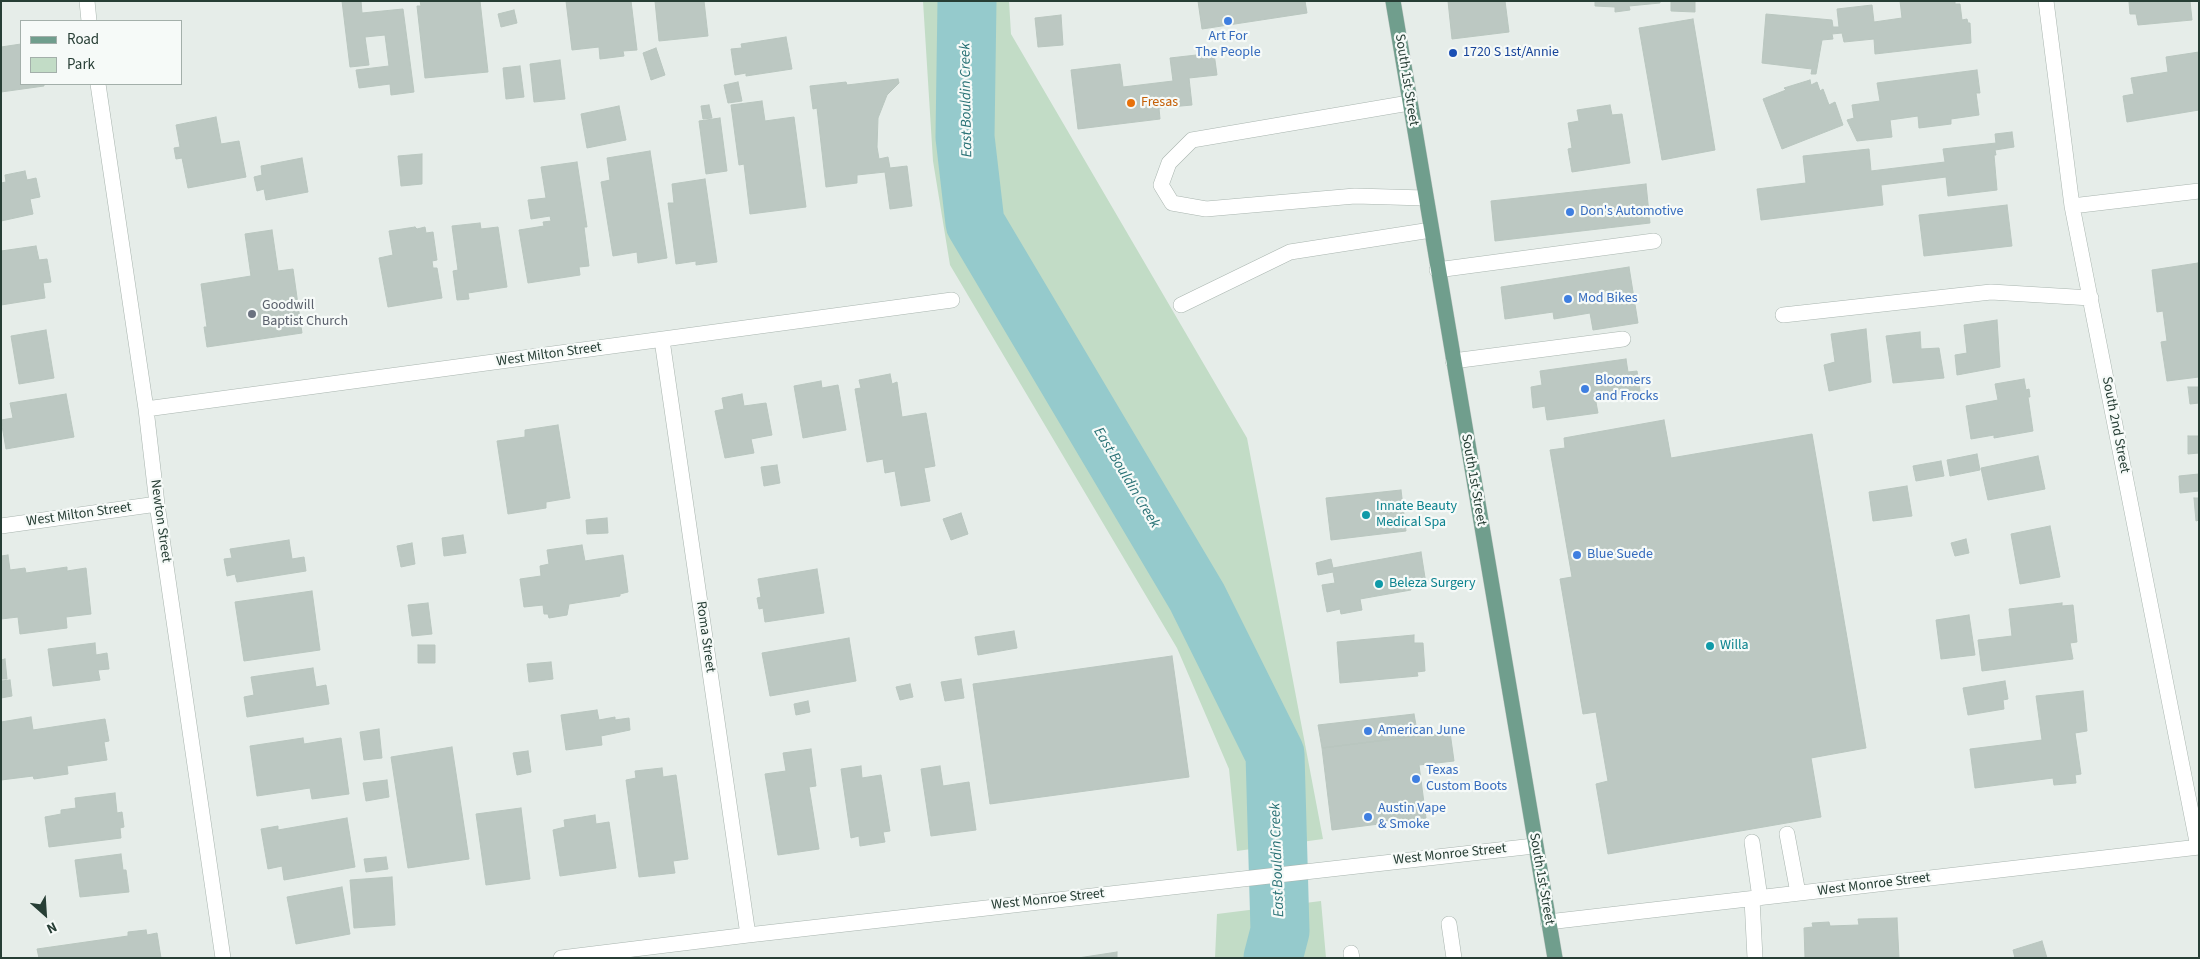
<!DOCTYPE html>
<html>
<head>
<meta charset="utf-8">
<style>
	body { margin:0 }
	#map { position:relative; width:2200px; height:959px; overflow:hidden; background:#e6ede9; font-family:"Source Sans 3",sans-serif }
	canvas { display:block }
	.frame { position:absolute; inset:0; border:2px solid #273e35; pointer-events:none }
	.legend { position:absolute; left:20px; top:20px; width:162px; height:65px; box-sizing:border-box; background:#f6faf8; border:1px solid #a3afaa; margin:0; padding:6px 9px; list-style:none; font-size:15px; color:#273e35 }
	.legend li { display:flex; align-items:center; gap:10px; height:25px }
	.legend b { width:25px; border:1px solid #a3afaa }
	.north { position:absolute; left:20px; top:889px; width:50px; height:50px; -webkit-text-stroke:4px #f6faf8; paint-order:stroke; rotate:154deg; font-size:14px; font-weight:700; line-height:20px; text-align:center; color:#273e35 }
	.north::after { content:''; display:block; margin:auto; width:18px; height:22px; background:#273e35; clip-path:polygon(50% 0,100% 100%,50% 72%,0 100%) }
</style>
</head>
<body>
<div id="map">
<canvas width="2200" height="959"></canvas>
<div class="frame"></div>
<ul class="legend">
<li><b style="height:6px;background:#709e8d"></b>Road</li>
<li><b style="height:14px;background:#c2dcc6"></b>Park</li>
</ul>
<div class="north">N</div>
</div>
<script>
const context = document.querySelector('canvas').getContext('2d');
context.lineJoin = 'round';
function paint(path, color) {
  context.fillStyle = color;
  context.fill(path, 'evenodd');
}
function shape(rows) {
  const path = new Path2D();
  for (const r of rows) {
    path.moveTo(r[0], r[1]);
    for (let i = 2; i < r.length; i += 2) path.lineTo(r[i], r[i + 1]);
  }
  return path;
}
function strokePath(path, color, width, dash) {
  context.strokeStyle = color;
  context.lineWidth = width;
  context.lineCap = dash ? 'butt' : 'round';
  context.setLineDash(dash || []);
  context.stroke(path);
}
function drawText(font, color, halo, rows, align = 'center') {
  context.font = font + ' "Source Sans 3",sans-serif';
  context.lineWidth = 4.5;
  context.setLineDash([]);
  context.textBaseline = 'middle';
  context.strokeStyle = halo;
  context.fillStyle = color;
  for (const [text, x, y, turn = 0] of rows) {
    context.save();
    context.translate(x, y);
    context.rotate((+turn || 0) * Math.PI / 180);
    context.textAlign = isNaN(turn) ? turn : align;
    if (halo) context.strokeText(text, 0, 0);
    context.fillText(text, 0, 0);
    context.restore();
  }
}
paint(shape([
	[923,1,1009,1,1011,34,1247,438,1323,839,1237,851,1229,769,1177,648,950,265,933,161],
	[1321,901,1326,958,1215,958,1217,914]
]), '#c2dcc6');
strokePath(shape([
	[967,1,965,137,975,223,1197,597,1275,754,1280,931,1273,958]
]), '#95cacc', 59);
const building = shape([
	[342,1,361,1,362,13,403,9,414,92,391,95,390,84,359,88,356,70,389,66,385,35,365,37,369,65,350,67,342,1],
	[420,1,480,1,488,72,425,78,417,6,421,6,420,1],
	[566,1,631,1,637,50,623,51,624,56,600,59,599,47,572,50,566,1],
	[655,1,704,1,708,36,659,41,655,1],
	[1198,1,1305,1,1307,13,1202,29,1198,1],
	[1448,1,1505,1,1509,32,1452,39,1448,1],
	[1595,1,1660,1,1660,3,1629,6,1630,10,1615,12,1615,7,1595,6,1595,1],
	[1671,1,1695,1,1695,12,1671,11,1671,1],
	[1900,1,1955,1,1955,4,1960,4,1962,20,1967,19,1968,23,1970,23,1971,43,1875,54,1874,39,1844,42,1842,33,1832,34,1833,39,1822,40,1816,74,1811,74,1812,69,1762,63,1766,14,1832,20,1833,27,1839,27,1837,9,1872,5,1874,22,1902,18,1900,1],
	[2190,1,2192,20,2138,25,2136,14,2130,14,2129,2,2190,1],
	[514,10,517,23,501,27,498,14,514,10],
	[1061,15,1063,45,1038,47,1035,18,1061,15],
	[1693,19,1715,150,1662,160,1639,28,1693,19],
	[786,37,792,69,746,76,746,73,735,75,731,49,742,48,741,44,786,37],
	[21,44,21,84,44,84,44,86,1,92,1,47,21,44],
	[656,48,665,75,651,80,643,53,656,48],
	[2199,52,2199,110,2127,122,2123,96,2134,94,2131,78,2168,72,2166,57,2199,52],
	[1214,53,1217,75,1189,78,1192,105,1159,108,1160,119,1078,129,1071,70,1120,64,1123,87,1173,81,1170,58,1214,53],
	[560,60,565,99,534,102,530,64,560,60],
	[520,66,524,97,506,99,503,68,520,66],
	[1977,70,1980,93,1976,93,1979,115,1951,119,1951,124,1919,128,1918,116,1890,120,1892,137,1857,141,1847,120,1854,118,1852,105,1880,101,1877,83,1977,70],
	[898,79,899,83,887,95,878,118,877,147,879,159,888,157,890,168,907,166,912,206,890,209,885,172,857,175,857,183,826,187,817,108,813,109,810,86,846,82,847,85,898,79],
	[1810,80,1811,85,1817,82,1820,91,1823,89,1829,105,1835,102,1843,125,1782,149,1763,99,1786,90,1784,88,1810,80],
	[738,82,742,101,728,103,724,85,738,82],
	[762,101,765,121,794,117,806,207,750,214,744,164,739,165,731,105,762,101],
	[709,105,712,118,703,119,701,106,709,105],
	[1610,105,1612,115,1622,114,1630,163,1572,172,1568,149,1572,148,1568,123,1579,121,1577,110,1610,105],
	[619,106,626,140,587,148,581,114,619,106],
	[216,117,221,144,239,141,246,177,188,188,182,158,176,159,174,148,180,147,176,125,216,117],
	[720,118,727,171,706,174,699,121,720,118],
	[2012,132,2014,147,1995,150,1996,155,1994,155,1997,190,1948,196,1946,177,1881,185,1883,205,1761,220,1757,189,1806,183,1803,156,1869,149,1871,171,1945,162,1943,149,1996,143,1995,134,2012,132],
	[650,151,667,258,638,263,637,252,613,256,601,182,610,180,607,158,650,151],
	[422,154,422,184,401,186,398,156,422,154],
	[302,158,308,192,266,200,264,189,257,191,254,177,262,175,261,166,302,158],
	[577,162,587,227,584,227,589,266,579,267,580,275,528,283,519,230,544,226,543,222,551,221,550,216,531,219,528,200,546,198,541,167,577,162],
	[25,171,27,180,36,178,40,197,30,199,33,214,1,221,1,183,6,182,5,175,25,171],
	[705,179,717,262,696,265,696,261,676,264,668,203,674,203,672,184,705,179],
	[1646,184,1650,223,1495,241,1491,201,1646,184],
	[2007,205,2012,246,1924,256,1919,215,2007,205],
	[480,223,481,229,498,227,507,287,468,293,469,299,457,300,453,271,458,270,452,226,480,223],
	[415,227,417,229,425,227,426,233,433,232,437,260,432,261,433,268,437,268,442,298,388,307,379,258,393,255,389,231,415,227],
	[272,230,278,271,293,269,302,333,207,347,204,327,207,327,201,284,251,276,245,234,272,230],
	[36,246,39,260,47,259,51,282,43,283,45,298,1,305,1,251,36,246],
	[2198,263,2199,377,2167,381,2161,342,2167,341,2163,311,2157,312,2152,270,2198,263],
	[1629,267,1638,323,1593,330,1590,313,1554,319,1553,312,1505,319,1501,287,1629,267],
	[1997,320,2000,367,1957,375,1955,355,1967,353,1964,325,1997,320],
	[1866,329,1871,382,1829,391,1824,365,1835,362,1831,334,1866,329],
	[46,330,54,378,19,384,11,336,46,330],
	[1920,332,1921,349,1939,348,1944,378,1893,383,1886,336,1920,332],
	[1626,359,1628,372,1637,371,1640,391,1595,397,1598,413,1547,420,1545,406,1533,408,1531,387,1542,385,1540,371,1626,359],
	[890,374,892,384,897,382,902,417,926,413,935,466,924,468,930,501,901,506,895,471,885,473,883,459,867,462,855,389,861,388,859,380,890,374],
	[2024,379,2026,390,2029,389,2030,397,2028,397,2033,431,1994,438,1994,435,1971,439,1966,406,1998,400,1995,384,2024,379],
	[821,381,822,388,838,385,846,430,803,438,794,386,821,381],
	[2188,387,2199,387,2199,403,2190,404,2188,387],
	[66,394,74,437,6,449,1,420,13,418,10,403,66,394],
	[742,394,744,406,766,403,772,435,751,439,754,453,725,458,715,411,724,409,722,398,742,394],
	[1664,420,1671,458,1812,434,1866,748,1811,758,1821,817,1608,854,1596,784,1608,781,1596,712,1583,714,1560,579,1572,577,1550,450,1565,448,1564,438,1664,420],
	[558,425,570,498,546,502,546,508,508,514,497,441,525,437,525,430,558,425],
	[2188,436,2199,436,2199,453,2188,454,2188,436],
	[1977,454,1980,470,1950,476,1947,460,1977,454],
	[2038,456,2045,489,1988,500,1981,468,2038,456],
	[1941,461,1944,476,1916,481,1913,466,1941,461],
	[777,465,780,483,764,486,761,467,777,465],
	[2199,474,2199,491,2180,493,2179,476,2199,474],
	[1907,486,1912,516,1873,521,1869,492,1907,486],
	[1401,490,1406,531,1331,540,1326,498,1401,490],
	[2194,498,2199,498,2199,520,2196,521,2194,498],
	[961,513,968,534,951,540,943,519,961,513],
	[607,518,608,533,587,534,586,520,607,518],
	[2050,526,2060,577,2020,584,2011,534,2050,526],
	[463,535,466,553,444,556,442,538,463,535],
	[1966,539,1969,553,1955,556,1951,543,1966,539],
	[289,540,292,559,304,557,306,571,237,582,235,574,227,576,224,559,232,558,230,549,289,540],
	[412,543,415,564,401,567,397,546,412,543],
	[582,545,585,561,623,555,628,592,620,594,620,596,569,604,567,615,549,618,548,614,544,614,543,605,524,607,520,579,541,576,540,566,549,564,547,550,582,545],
	[1421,552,1426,584,1411,587,1411,590,1360,599,1362,610,1341,614,1340,609,1327,612,1322,585,1335,583,1333,572,1318,575,1316,563,1331,559,1333,568,1421,552],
	[8,555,10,570,25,568,26,573,67,567,67,571,86,568,91,614,66,617,67,628,20,634,18,617,1,619,1,556,8,555],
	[817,569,824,613,765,622,763,608,759,609,757,598,761,597,758,579,817,569],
	[312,591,320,650,244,661,235,602,312,591],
	[428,603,432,634,412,636,408,605,428,603],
	[2062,603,2062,606,2073,605,2077,642,2070,643,2073,659,1982,671,1978,640,2012,636,2009,609,2062,603],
	[1969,615,1975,655,1941,659,1936,620,1969,615],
	[1014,631,1017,648,978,655,975,637,1014,631],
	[1414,635,1414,643,1423,643,1425,671,1417,672,1418,676,1340,683,1337,642,1414,635],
	[849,638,856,681,770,696,762,653,849,638],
	[95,643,96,655,107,653,109,669,98,670,100,680,53,686,48,649,95,643],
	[418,645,435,645,435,663,418,663,418,645],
	[1172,656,1189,777,990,804,973,684,1172,656],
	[5,659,7,679,1,679,1,660,5,659],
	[551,662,553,679,529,682,527,664,551,662],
	[313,668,316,687,326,685,329,704,247,717,244,697,254,695,251,677,313,668],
	[961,679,964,698,945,701,941,682,961,679],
	[10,680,12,696,1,698,1,681,10,680],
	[2005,681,2008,699,2003,700,2004,709,1968,715,1963,688,2005,681],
	[910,684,913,697,900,700,896,687,910,684],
	[2083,691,2087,731,2075,733,2081,774,2075,775,2076,783,2054,785,2053,778,1975,788,1970,749,2042,740,2036,696,2083,691],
	[808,701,810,712,796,715,794,704,808,701],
	[597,710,599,720,615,717,615,720,629,718,630,730,601,736,602,745,566,750,561,715,597,710],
	[1414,714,1418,736,1322,748,1318,725,1414,714],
	[31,717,33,730,105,719,109,741,104,742,107,760,67,766,68,774,34,779,33,776,1,780,1,722,31,717],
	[379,729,382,758,364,760,360,732,379,729],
	[1450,732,1454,761,1419,765,1426,818,1332,830,1322,748,1450,732],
	[303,738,304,744,341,738,349,794,312,799,310,788,257,796,250,746,303,738],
	[452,747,469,859,408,868,391,757,452,747],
	[811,749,816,786,809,787,819,849,778,855,765,774,786,771,783,753,811,749],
	[528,751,531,772,517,775,513,753,528,751],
	[861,766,862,778,881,775,890,831,883,832,885,842,860,846,859,836,851,838,841,769,861,766],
	[940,766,943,786,969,782,976,830,931,836,921,769,940,766],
	[662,768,663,777,676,775,688,859,673,861,675,873,639,877,626,780,636,778,635,771,662,768],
	[387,780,389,797,366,801,363,783,387,780],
	[115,793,117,813,122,812,124,827,120,828,121,838,49,847,45,817,61,814,61,810,76,808,75,798,115,793],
	[521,808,530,879,486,885,476,814,521,808],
	[595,815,596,824,609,822,616,868,560,876,553,830,565,827,564,820,595,815],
	[347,818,355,867,284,880,282,866,268,869,261,829,278,826,278,830,347,818],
	[121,854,123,870,126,870,129,892,80,897,75,860,121,854],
	[386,857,388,869,366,872,364,859,386,857],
	[392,877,395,925,354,928,350,880,392,877],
	[342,887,350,934,296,944,287,897,342,887],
	[1897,918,1899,958,1805,958,1804,928,1813,927,1812,923,1829,922,1830,926,1859,925,1858,919,1897,918],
	[146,930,147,935,157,933,161,958,39,958,37,949,128,936,128,932,146,930],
	[2042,941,2047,958,2015,958,2013,950,2042,941],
	[1117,952,1117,958,1078,958,1117,952]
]);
paint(building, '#bcc8c2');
strokePath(building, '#b9c6bf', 1);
const minor = shape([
	[87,1,89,21],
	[2046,1,2072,206,2198,847],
	[98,84,146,409,157,504,223,958],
	[1409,103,1192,140,1169,163,1161,185,1172,203,1206,209,1355,196,1425,198],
	[2072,206,2199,191],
	[1437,270,1654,241],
	[1181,305,1290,252,1431,230],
	[1783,315,1991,292,2091,298],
	[662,340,748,935],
	[1453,361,1623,339],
	[146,409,952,300],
	[1,526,157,504],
	[1787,834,1798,893],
	[1752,842,1760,898],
	[1752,899,1755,958],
	[1548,922,2199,847],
	[1449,924,1454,958],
	[1351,953,1352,958],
	[561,958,748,935,1534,846]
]);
const major = shape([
	[1393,1,1555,958]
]);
strokePath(minor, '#a9b5af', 16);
strokePath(major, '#c3c9c6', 16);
strokePath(minor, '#fff', 15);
strokePath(major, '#709e8d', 15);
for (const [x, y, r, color] of [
	[1228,21,5,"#3f7fe0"],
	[1453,53,5,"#1a4fb4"],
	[1131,103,5,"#e8710a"],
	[1570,212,5,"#3f7fe0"],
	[1568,299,5,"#3f7fe0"],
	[252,314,5,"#6b7280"],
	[1585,389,5,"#3f7fe0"],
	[1366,515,5,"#0f9aa8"],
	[1577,555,5,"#3f7fe0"],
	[1379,584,5,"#0f9aa8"],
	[1710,646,5,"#0f9aa8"],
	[1368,731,5,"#3f7fe0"],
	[1416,779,5,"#3f7fe0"],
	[1368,817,5,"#3f7fe0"]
]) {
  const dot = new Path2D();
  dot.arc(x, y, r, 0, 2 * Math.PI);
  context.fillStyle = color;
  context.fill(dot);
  strokePath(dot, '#f6faf8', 2);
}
drawText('14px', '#366cbe', '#f6faf8', [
	["Art For",1228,37,"center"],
	["The People",1228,53,"center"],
	["Don's Automotive",1580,212],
	["Mod Bikes",1578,299],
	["Bloomers",1595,381],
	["and Frocks",1595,397],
	["Blue Suede",1587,555],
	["American June",1378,731],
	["Texas",1426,771],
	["Custom Boots",1426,787],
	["Austin Vape",1378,809],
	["& Smoke",1378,825]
], 'left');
drawText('14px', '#164399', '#f6faf8', [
	["1720 S 1st/Annie",1463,53]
], 'left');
drawText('14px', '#273e35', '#f6faf8', [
	["South 1st Street",1406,80,81],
	["West Milton Street",549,355,-8],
	["South 2nd Street",2115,425,79],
	["South 1st Street",1473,480,80],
	["West Milton Street",79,515,-8],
	["Newton Street",160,521,82],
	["Roma Street",705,637,82],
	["West Monroe Street",1450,855,-6],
	["South 1st Street",1541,879,80],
	["West Monroe Street",1874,885,-7],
	["West Monroe Street",1048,900,-6]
]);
drawText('14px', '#c56008', '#f6faf8', [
	["Fresas",1141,103]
], 'left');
drawText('14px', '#5b616d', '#f6faf8', [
	["Goodwill",262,306],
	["Baptist Church",262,322]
], 'left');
drawText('14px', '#0d838f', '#f6faf8', [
	["Innate Beauty",1376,507],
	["Medical Spa",1376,523],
	["Beleza Surgery",1389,584],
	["Willa",1720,646]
], 'left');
drawText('italic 15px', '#277074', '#f6faf8', [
	["East Bouldin Creek",967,100,-91],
	["East Bouldin Creek",1126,478,59],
	["East Bouldin Creek",1278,860,-92]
]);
</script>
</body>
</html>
